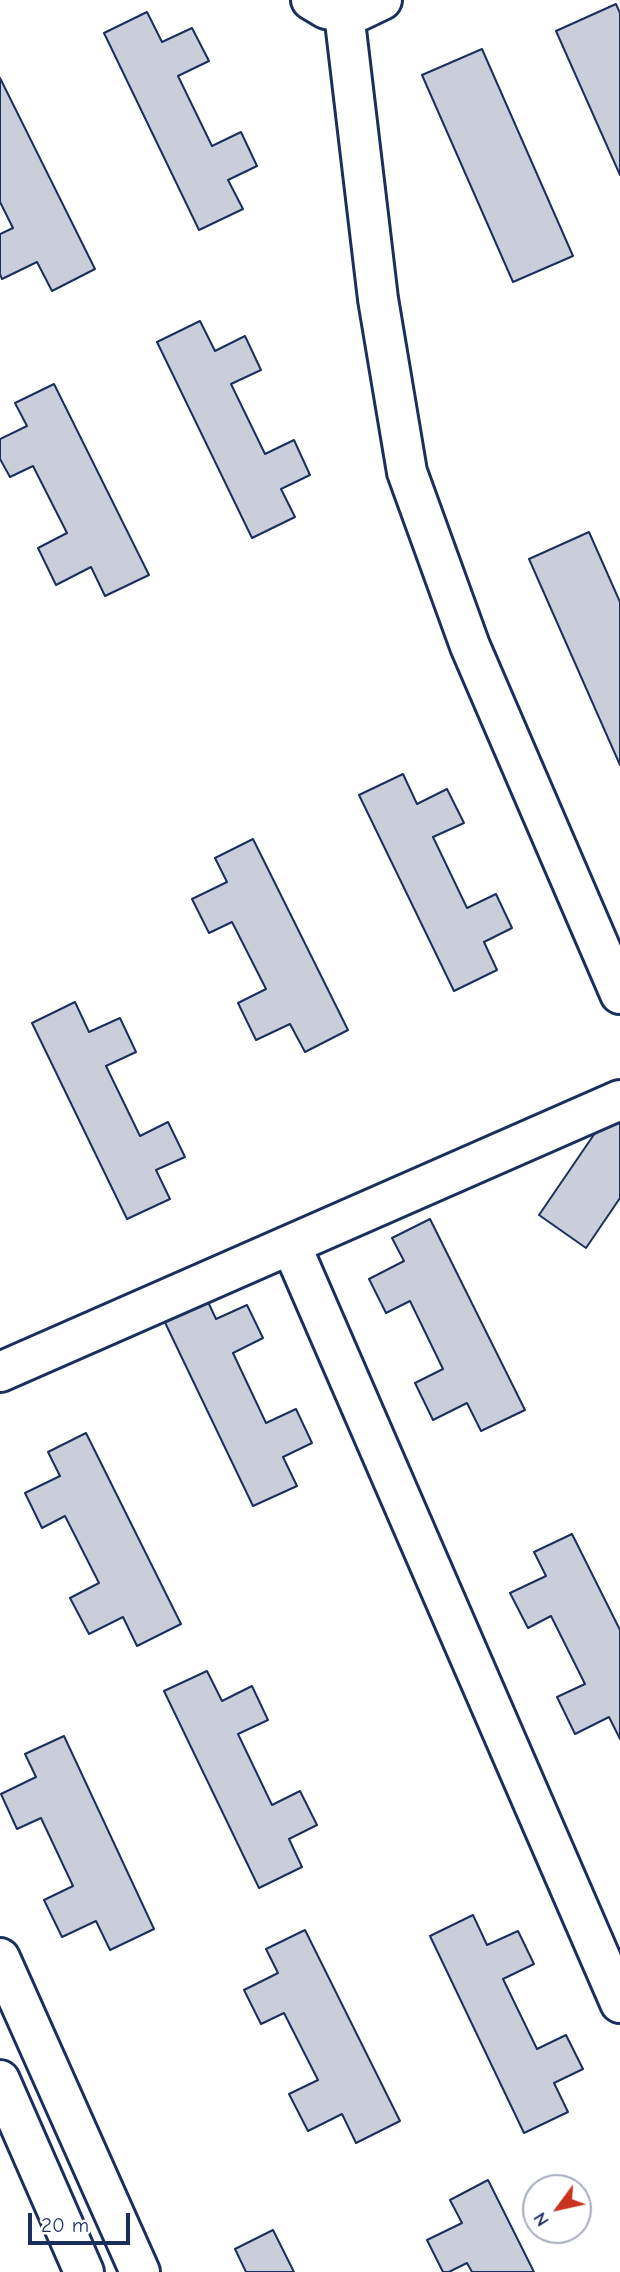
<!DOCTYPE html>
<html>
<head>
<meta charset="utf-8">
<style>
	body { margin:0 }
	#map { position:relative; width:620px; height:2272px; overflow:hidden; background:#fff; font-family:"Comic Neue",sans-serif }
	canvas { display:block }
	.north { position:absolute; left:522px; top:2174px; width:70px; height:70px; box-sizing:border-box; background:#fff; border:2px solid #a4acbf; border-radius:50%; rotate:237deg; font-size:19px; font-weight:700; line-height:28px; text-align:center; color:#1b2f5e }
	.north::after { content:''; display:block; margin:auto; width:24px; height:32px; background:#c8321e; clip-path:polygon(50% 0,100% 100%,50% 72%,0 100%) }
	.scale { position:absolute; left:28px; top:2213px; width:102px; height:32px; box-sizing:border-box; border:4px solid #1b2f5e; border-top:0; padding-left:9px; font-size:21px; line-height:24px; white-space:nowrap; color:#1b2f5e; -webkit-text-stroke:5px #fff; paint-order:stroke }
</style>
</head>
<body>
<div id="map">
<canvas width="620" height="2272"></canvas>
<div class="north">N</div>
<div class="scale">20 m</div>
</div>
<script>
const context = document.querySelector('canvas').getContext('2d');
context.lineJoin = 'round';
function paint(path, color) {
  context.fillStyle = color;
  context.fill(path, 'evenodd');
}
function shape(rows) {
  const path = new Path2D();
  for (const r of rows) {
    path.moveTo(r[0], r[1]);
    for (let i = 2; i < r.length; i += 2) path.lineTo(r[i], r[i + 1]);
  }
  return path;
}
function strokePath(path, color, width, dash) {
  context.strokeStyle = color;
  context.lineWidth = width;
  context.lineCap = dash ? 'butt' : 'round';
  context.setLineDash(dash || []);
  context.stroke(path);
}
const building = shape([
	[616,4,620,13,620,175,556,31,616,4],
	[147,12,162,42,192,28,209,61,178,76,212,146,241,132,257,166,228,180,243,209,199,230,104,33,147,12],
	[482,49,573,256,513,282,422,75,482,49],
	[0,78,95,269,52,291,37,262,2,279,0,274,0,234,13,228,0,202,0,78],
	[200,321,215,351,245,336,261,370,231,384,265,454,294,440,310,475,281,489,295,517,252,538,157,342,200,321],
	[54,384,149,575,105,596,91,567,56,585,38,548,67,533,33,466,10,477,0,459,0,439,27,426,15,403,54,384],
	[589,532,620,602,620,765,529,559,589,532],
	[403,774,417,804,447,789,464,823,433,837,467,908,496,894,512,928,484,942,497,970,454,991,359,795,403,774],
	[253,839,348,1030,305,1052,290,1024,256,1040,238,1003,266,989,232,922,209,933,192,899,227,882,215,858,253,839],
	[75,1002,89,1032,120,1018,136,1052,106,1066,140,1136,168,1122,185,1157,156,1170,170,1199,127,1219,32,1023,75,1002],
	[608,1114,620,1123,620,1198,586,1248,539,1215,608,1114],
	[430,1219,525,1410,481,1431,467,1403,433,1420,415,1383,443,1369,410,1301,386,1313,369,1279,404,1261,392,1238,430,1219],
	[202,1289,216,1319,247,1305,263,1338,233,1353,266,1423,296,1409,312,1443,283,1457,297,1486,253,1506,159,1310,202,1289],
	[86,1433,181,1624,137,1646,123,1617,89,1634,70,1598,99,1583,65,1516,42,1528,25,1493,60,1476,48,1452,86,1433],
	[572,1534,620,1630,620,1739,609,1717,575,1734,557,1697,585,1684,551,1616,528,1628,510,1593,546,1576,534,1552,572,1534],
	[207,1671,222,1701,252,1686,268,1720,238,1734,272,1805,300,1791,317,1825,289,1839,302,1867,259,1888,164,1691,207,1671],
	[64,1736,154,1929,110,1950,96,1921,62,1937,44,1900,73,1886,41,1818,17,1829,1,1794,36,1777,25,1754,64,1736],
	[473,1915,487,1945,518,1931,534,1964,503,1979,537,2049,566,2035,583,2069,554,2083,568,2112,524,2133,430,1936,473,1915],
	[305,1930,400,2121,356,2143,342,2114,308,2131,289,2094,318,2080,284,2013,261,2024,244,1990,278,1973,266,1949,305,1930],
	[488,2180,534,2272,472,2272,467,2263,449,2272,443,2272,427,2240,462,2223,450,2200,488,2180],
	[273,2230,294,2272,246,2272,235,2249,273,2230]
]);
paint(building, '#caceda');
strokePath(building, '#1b2f5e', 2);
const street = shape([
	[311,0,326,9,344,13,359,11,382,0],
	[344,13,378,299,407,472,470,646,620,994],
	[291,1245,620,2003],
	[0,1372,620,1100],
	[0,1958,140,2272],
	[0,2080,84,2272]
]);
strokePath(street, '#1b2f5e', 44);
strokePath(street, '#fff', 38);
</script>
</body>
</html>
